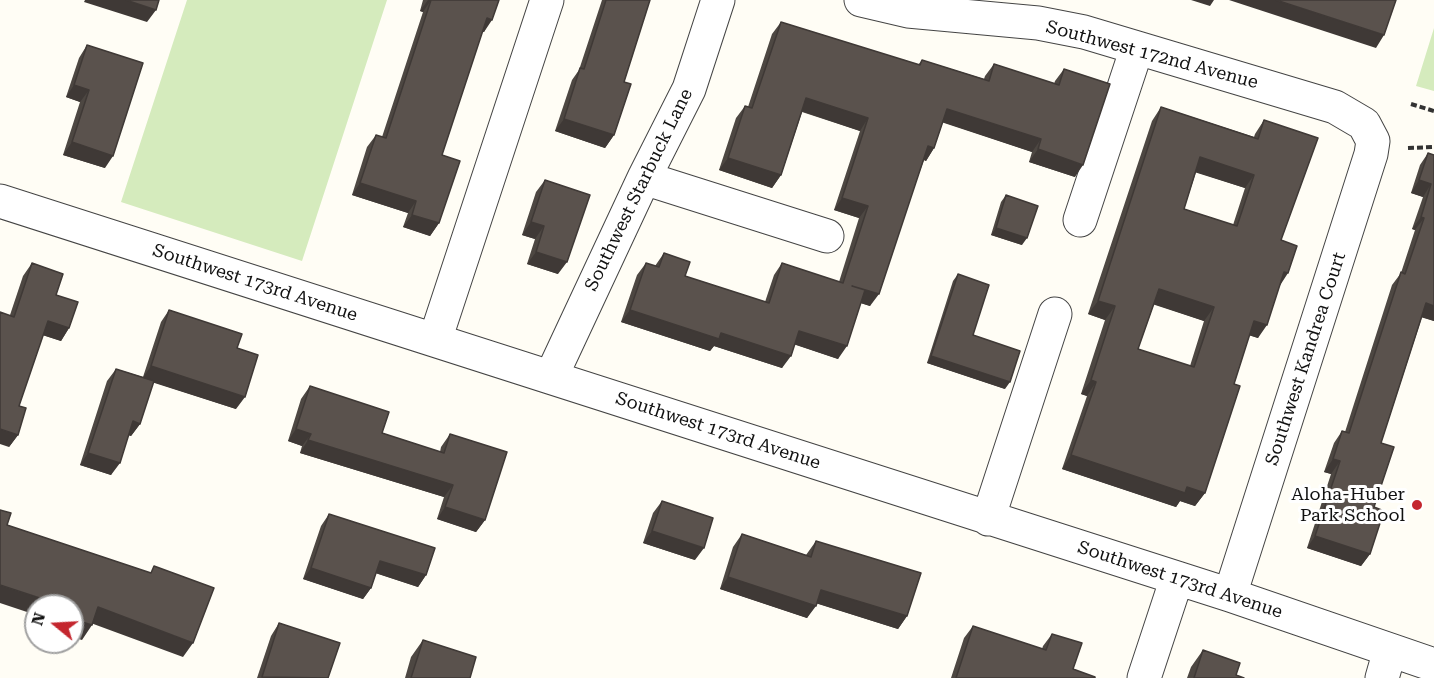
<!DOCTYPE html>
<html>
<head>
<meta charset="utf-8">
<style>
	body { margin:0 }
	#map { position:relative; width:1434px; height:678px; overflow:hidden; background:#fffdf5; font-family:"Roboto Serif",serif }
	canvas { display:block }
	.north { position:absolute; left:24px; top:594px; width:60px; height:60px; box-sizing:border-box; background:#fff; border:2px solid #a0a0a0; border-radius:50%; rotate:288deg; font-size:16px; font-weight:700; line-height:24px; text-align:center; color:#111 }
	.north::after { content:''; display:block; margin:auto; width:21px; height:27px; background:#c4262e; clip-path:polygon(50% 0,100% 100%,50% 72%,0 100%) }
</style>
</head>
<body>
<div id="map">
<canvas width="1434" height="678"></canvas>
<div class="north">N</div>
</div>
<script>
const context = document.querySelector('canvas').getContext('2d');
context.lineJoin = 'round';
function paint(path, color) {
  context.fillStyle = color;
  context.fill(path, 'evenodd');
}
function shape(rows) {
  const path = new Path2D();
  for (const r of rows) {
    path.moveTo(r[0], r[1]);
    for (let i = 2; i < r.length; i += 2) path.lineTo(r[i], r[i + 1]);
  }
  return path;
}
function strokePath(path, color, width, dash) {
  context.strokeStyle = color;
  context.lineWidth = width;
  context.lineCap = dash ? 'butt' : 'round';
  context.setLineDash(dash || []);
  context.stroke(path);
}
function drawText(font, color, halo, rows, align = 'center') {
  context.font = font + ' "Roboto Serif",serif';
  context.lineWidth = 6;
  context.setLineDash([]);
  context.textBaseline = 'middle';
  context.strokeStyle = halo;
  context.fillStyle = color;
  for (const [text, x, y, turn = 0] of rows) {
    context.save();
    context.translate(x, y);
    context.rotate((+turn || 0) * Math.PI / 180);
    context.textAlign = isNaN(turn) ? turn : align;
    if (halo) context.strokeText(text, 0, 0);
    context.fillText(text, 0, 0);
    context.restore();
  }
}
paint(shape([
	[187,0,387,0,302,261,121,202],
	[1434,28,1434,91,1416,86]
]), '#d5ebbd');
const minor = shape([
	[861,0,908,11,1038,23,1084,32,1335,107,1364,124,1373,141,1371,154,1230,595],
	[644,178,827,236],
	[0,201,1230,595,1434,665],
	[1080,220,1137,48],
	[435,340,547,0],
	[551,377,644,178,689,89,718,0],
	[988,519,1055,314],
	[1144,678,1177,578],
	[1382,678,1390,650]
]);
strokePath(minor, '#444', 35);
strokePath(shape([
	[1411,104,1434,111],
	[1408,148,1434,147]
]), '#333', 4, [6, 3]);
strokePath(minor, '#fff', 33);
paint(shape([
	[423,0,499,0,484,32,482,32,442,155,439,223,430,236,403,227,408,213,352,195,367,147,376,135,382,137,423,12,420,11],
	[602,0,650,0,624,82,614,135,605,148,555,131,572,80,579,70],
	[781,22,918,65,922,60,984,79,985,76,994,64,1054,84,1055,81,1064,69,1075,177,1029,162,1032,152,943,122,934,148,926,161,924,160,870,306,861,303,838,359,794,344,782,368,714,346,710,351,621,322,637,275,646,263,655,266,664,253,685,276,765,302,774,275,782,263,839,282,859,218,834,210,860,131,802,112,781,175,772,188,719,170,736,118,745,106,748,107,772,34],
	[87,45,105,168,63,155,80,102,66,97,79,58],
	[1161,107,1254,137,1255,134,1264,120,1281,240,1280,285,1258,338,1249,335,1234,384,1205,493,1195,506,1180,501,1176,507,1062,469,1087,396,1081,394,1105,320,1088,314,1152,121],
	[1196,172,1245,188,1233,225,1184,209],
	[1154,304,1204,321,1190,366,1138,349],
	[1428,153,1434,155,1434,321,1422,317,1381,443,1370,554,1361,566,1307,548,1331,474,1324,472,1334,443,1342,431,1345,432,1392,285,1401,273,1415,230,1412,229,1423,197,1411,193,1420,165],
	[545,180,558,274,527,264,535,239,522,235,536,192],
	[1006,195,1022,245,991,235,1001,202],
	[32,263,56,295,69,328,61,341,43,335,19,406,18,435,9,447,10,315,23,276],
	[958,274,973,335,1005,389,927,363,953,281],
	[169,310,237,348,236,409,153,382,140,424,131,436,129,435,111,475,80,465,107,381,116,369,143,377,161,322],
	[310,386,382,433,440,452,441,447,450,434,485,520,476,532,437,519,444,497,300,453,302,446,288,441,301,399],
	[662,501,695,560,643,543,653,513],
	[329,514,426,575,418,587,376,573,371,588,363,599,303,579,321,526],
	[742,534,806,555,816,541,907,616,898,629,816,603,807,618,720,589,733,547],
	[279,623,328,678,257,678,271,636],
	[973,626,1042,649,1043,646,1052,634,1073,669,1095,678,951,678,964,638],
	[423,640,470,678,405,678,411,657],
	[1203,650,1236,675,1244,678,1187,678,1191,667]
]), '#4d4742');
paint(shape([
	[85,0,126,0,156,10,147,22,84,2],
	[428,0,431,0,423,12,420,11],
	[1191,0,1214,0,1210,6],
	[1229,0,1276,0,1384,35,1376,48],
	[487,18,492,20,484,32,478,30],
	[74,85,89,90,80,102,66,97],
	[806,98,868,118,860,131,798,110],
	[947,109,1041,139,1032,152,938,121],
	[564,119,614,135,605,148,555,131],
	[72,142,113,156,105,168,63,155],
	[928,146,934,148,926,161,920,158],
	[1038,149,1083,165,1075,177,1029,162],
	[1200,157,1254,175,1245,188,1191,171],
	[728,158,781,175,772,188,719,170],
	[1419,180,1431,184,1423,197,1411,193],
	[360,183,416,201,408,213,352,195],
	[842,198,868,206,859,218,834,210],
	[412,215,439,223,430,236,403,227],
	[1421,217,1424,218,1415,230,1412,229],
	[531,222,544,226,535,239,522,235],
	[996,228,1027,238,1022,245,991,235],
	[536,252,567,262,558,274,527,264],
	[1284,272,1288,273,1279,287],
	[852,286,879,294,870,306,844,298],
	[1159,289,1214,307,1204,321,1149,303],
	[1098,301,1115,306,1105,320,1088,314],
	[1426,303,1434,306,1434,321,1417,316],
	[630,310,721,333,791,356,782,368,714,346,710,351,621,322],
	[48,321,69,328,61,341,39,334],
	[1254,321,1267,325,1258,338,1245,334],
	[799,331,847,346,838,359,790,343],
	[931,356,1010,382,1005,389,927,363],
	[151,366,245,397,236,409,142,379],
	[1091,380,1096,382,1087,396,1081,394],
	[133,421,140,424,131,436,124,434],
	[0,429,18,435,9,447,0,444],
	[296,429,311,434,302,446,288,441],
	[308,440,453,485,444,497,300,453],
	[88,453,120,463,111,475,80,465],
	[1071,455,1187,487,1205,493,1195,506,1180,501,1176,507,1062,469],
	[1333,459,1340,461,1331,474,1324,472],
	[445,507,485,520,476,532,437,519],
	[652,531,704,548,695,560,643,543],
	[1315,536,1370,554,1361,566,1307,548],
	[380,561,426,575,418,587,372,572],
	[311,568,371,588,363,599,303,579],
	[728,577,816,606,807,618,720,589],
	[0,585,55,603,53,606,36,606,36,615,0,603],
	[821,590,907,616,898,629,812,602],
	[98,607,193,643,183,657,88,622],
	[72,619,92,625,82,640,72,637]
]), '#3f3936');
const building = shape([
	[126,0,159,0,156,10,126,0],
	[431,0,499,0,492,20,487,18,442,155,460,161,439,223,412,215,416,201,360,183,376,135,386,138,431,0],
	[606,0,650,0,624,82,631,84,614,135,564,119,580,68,584,69,606,0],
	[1276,0,1396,0,1384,35,1276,0],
	[781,22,920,65,922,60,989,81,994,64,1059,85,1064,69,1110,84,1083,165,1038,149,1041,139,947,109,934,148,928,146,879,294,852,286,865,290,847,346,799,331,791,356,721,333,719,339,630,310,646,263,659,267,664,253,690,262,685,276,769,303,782,263,843,283,868,206,842,198,868,118,806,98,781,175,728,158,745,106,752,108,781,22],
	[87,45,143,63,113,156,72,142,89,90,74,85,87,45],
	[1161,107,1258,139,1264,120,1318,138,1281,240,1297,246,1288,273,1284,272,1267,325,1254,321,1234,384,1240,386,1205,493,1187,487,1185,493,1071,455,1096,382,1091,380,1115,306,1098,301,1161,107],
	[1200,157,1254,175,1237,226,1184,209,1200,157],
	[1159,289,1214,307,1194,367,1138,349,1159,289],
	[1428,153,1434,155,1434,306,1426,303,1381,443,1394,447,1374,507,1384,511,1370,554,1315,536,1340,461,1333,459,1342,431,1349,433,1401,272,1405,274,1424,218,1421,217,1431,184,1419,180,1428,153],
	[545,180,590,195,567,262,536,252,544,226,531,222,545,180],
	[1006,195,1038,206,1027,238,996,228,1006,195],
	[32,263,63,274,56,295,78,302,69,328,48,321,19,406,26,408,18,435,0,429,0,312,14,317,32,263],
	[958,274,989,285,973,335,1020,351,1010,382,931,356,958,274],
	[169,310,242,334,237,348,258,355,245,397,151,366,169,310],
	[116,369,154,381,140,424,133,421,120,463,88,453,116,369],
	[310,386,389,412,382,433,444,453,450,434,507,452,485,520,445,507,453,485,308,440,311,434,296,429,310,386],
	[662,501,713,518,704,548,652,531,662,501],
	[0,510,11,513,7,525,151,573,154,566,214,588,193,643,98,607,92,625,72,619,72,606,54,606,55,603,0,585,0,510],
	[329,514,435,548,426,575,380,561,371,588,311,568,329,514],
	[742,534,811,557,816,541,921,573,907,616,821,590,816,606,728,577,742,534],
	[279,623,340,643,328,678,262,677,279,623],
	[973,626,1046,650,1052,634,1082,643,1073,669,1095,677,1095,678,956,678,973,626],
	[423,640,476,657,470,678,411,678,423,640],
	[1203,650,1240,663,1236,675,1244,678,1194,678,1203,650]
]);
paint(building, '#5a524d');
strokePath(building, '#3f3936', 1.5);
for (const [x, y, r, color] of [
	[1417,505,6,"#c4262e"]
]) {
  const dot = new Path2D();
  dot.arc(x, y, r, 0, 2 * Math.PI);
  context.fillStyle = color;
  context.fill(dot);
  strokePath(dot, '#fff', 2);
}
drawText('18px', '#111', '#fff', [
	["Southwest 172nd Avenue",1152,55,15],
	["Southwest Starbuck Lane",639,190,-64],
	["Southwest 173rd Avenue",255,283,18],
	["Southwest Kandrea Court",1306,359,-72],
	["Southwest 173rd Avenue",718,431,18],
	["Southwest 173rd Avenue",1180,580,18]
]);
drawText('18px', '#111', '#fff', [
	["Aloha-Huber",1405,495],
	["Park School",1405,516]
], 'right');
</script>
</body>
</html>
